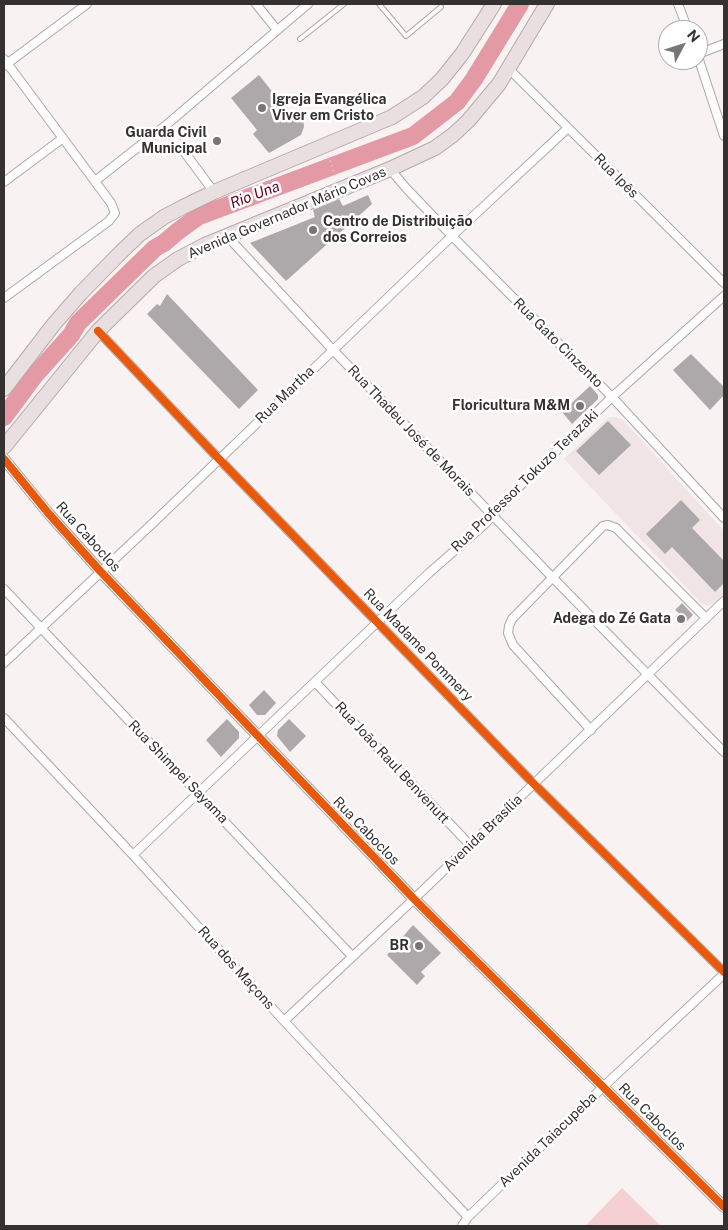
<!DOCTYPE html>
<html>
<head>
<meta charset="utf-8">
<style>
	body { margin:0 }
	#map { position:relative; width:728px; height:1230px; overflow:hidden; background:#f8f2f2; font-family:"Public Sans",sans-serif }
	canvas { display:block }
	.frame { position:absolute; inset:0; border:5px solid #353131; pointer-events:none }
	.north { position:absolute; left:658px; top:20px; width:50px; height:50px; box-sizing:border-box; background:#fff; border:1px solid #aeadad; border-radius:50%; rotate:50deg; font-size:14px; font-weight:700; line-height:20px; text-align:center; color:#353131 }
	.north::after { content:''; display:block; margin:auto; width:18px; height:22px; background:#797575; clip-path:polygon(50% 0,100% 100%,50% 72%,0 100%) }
</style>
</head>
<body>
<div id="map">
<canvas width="728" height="1230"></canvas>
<div class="frame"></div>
<div class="north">N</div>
</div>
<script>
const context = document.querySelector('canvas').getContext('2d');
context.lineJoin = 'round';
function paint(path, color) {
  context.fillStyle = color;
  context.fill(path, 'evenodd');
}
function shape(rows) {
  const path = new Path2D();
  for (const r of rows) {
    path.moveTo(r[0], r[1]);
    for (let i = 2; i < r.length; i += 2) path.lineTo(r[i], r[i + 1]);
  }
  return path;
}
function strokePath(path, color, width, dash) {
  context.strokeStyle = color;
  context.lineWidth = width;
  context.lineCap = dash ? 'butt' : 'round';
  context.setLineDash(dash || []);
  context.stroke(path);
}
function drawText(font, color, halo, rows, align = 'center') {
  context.font = font + ' "Public Sans",sans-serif';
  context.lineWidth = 5;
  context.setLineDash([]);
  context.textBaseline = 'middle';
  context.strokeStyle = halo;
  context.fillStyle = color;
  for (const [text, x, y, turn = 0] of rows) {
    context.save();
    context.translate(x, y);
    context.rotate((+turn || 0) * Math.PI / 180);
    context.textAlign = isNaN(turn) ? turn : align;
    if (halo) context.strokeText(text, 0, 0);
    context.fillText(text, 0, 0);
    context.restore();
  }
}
paint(shape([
	[609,417,615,417,623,420,724,531,724,594,715,603,707,606,700,602,564,459]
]), '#f1e4e4');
paint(shape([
	[622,1188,661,1226,585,1226]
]), '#f6cfd3');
strokePath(shape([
	[4,417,35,375,71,335,78,323,155,248,164,243,178,231,199,216,413,136,457,102,474,79,520,4]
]), '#e49aa4', 18);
paint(shape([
	[259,75,294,119,303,112,304,127,301,135,269,153,253,134,257,130,231,98],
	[368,195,372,204,286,281,250,243,315,217,313,210,339,199,343,206],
	[167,294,258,390,239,409,147,314,157,304,160,306],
	[691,354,724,387,724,395,710,410,673,370],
	[590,386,598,395,598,399,572,424,562,412],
	[608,421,631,445,599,475,576,451],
	[681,500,700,520,692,528,724,561,724,583,715,592,672,547,665,554,646,534],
	[682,603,693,615,683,625,675,617,679,613,675,610],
	[264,690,276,703,265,715,257,715,249,705],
	[227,719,239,732,239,738,221,757,206,740],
	[289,719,306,736,290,752,277,736,278,730],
	[413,925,441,953,421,972,425,976,417,985,387,955]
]), '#ada8a9');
const service = shape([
	[379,4,406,36,441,7],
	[300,39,344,4]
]);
const minor = shape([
	[256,4,277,30],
	[678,4,688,30],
	[698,54,724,44],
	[698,57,724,136],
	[4,59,111,203,115,213,109,221,4,298],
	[4,66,87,4],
	[509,69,724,283],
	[165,126,214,192],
	[390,169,406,188,452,236,612,397,724,518],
	[95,181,165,126,308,4],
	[4,182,63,138],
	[227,236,333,350,553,578,724,752],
	[98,331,219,459,534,784,724,972],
	[4,589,352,956],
	[4,663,154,522,452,236,568,128],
	[315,682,470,845],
	[4,718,133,855,284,1021,468,1217],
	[591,730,513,645,508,633,509,626,512,619,603,526,608,525,616,528,706,618],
	[133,855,429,573,486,523,518,488,612,397,724,296],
	[284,1021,414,899,724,601],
	[462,1226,468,1217,604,1086,724,974]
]);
const tertiary = shape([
	[4,459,49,514,101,572,414,899,724,1207]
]);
const trunk = shape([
	[4,389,54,324,81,293,120,253,140,234,164,217,183,207,214,192,392,117,423,97,442,79,462,54,494,4],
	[4,447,98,331,154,276,178,259,205,245,390,169,435,148,453,135,468,121,499,84,547,4]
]);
strokePath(service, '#ada8a8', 6);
strokePath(minor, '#ada8a8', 10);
strokePath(tertiary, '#ada8a8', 12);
strokePath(trunk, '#b9a8aa', 16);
strokePath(shape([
	[328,156,336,177]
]), '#dad8d8', 2, [1, 4]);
strokePath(service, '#fefdfd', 4);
strokePath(minor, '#fefdfd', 8);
strokePath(tertiary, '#fefdfd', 10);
strokePath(trunk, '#e9dee0', 14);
strokePath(shape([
	[98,331,219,459,534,784,724,972],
	[4,459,49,514,101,572,414,899,724,1207]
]), '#e8590c', 8);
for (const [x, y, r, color] of [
	[262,108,5,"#797575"],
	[217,141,5,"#797575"],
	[313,230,5,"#797575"],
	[580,406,5,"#797575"],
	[681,619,5,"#797575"],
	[419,946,5,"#797575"]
]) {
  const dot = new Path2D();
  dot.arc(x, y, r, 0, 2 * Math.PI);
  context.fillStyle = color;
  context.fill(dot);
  strokePath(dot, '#fff', 2);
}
drawText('bold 14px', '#353131', '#fff', [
	["Igreja Evangélica",272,100,"left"],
	["Viver em Cristo",272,116,"left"],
	["Guarda Civil",207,133],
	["Municipal",207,149],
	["Centro de Distribuição",323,222,"left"],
	["dos Correios",323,238,"left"],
	["Floricultura M&M",570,406],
	["Adega do Zé Gata",671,619],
	["BR",409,946]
], 'right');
drawText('14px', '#353131', '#fff', [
	["Rua Ipês",616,176,45],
	["Avenida Governador Mário Covas",287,213,-23],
	["Rua Gato Cinzento",558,343,45],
	["Rua Martha",285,395,-44],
	["Rua Thadeu José de Morais",411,431,46],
	["Rua Professor Tokuzo Terazaki",525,481,-44],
	["Rua Caboclos",88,537,48],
	["Rua Madame Pommery",418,645,46],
	["Rua João Raul Benvenutt",392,763,47],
	["Rua Shimpei Sayama",178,772,46],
	["Rua Caboclos",366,831,46],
	["Avenida Brasília",483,833,-44],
	["Rua dos Maçons",236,968,48],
	["Rua Caboclos",652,1117,45],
	["Avenida Taiacupeba",548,1140,-44]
]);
drawText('italic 15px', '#640220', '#fff', [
	["Rio Una",255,195,-21]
]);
</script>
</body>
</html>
